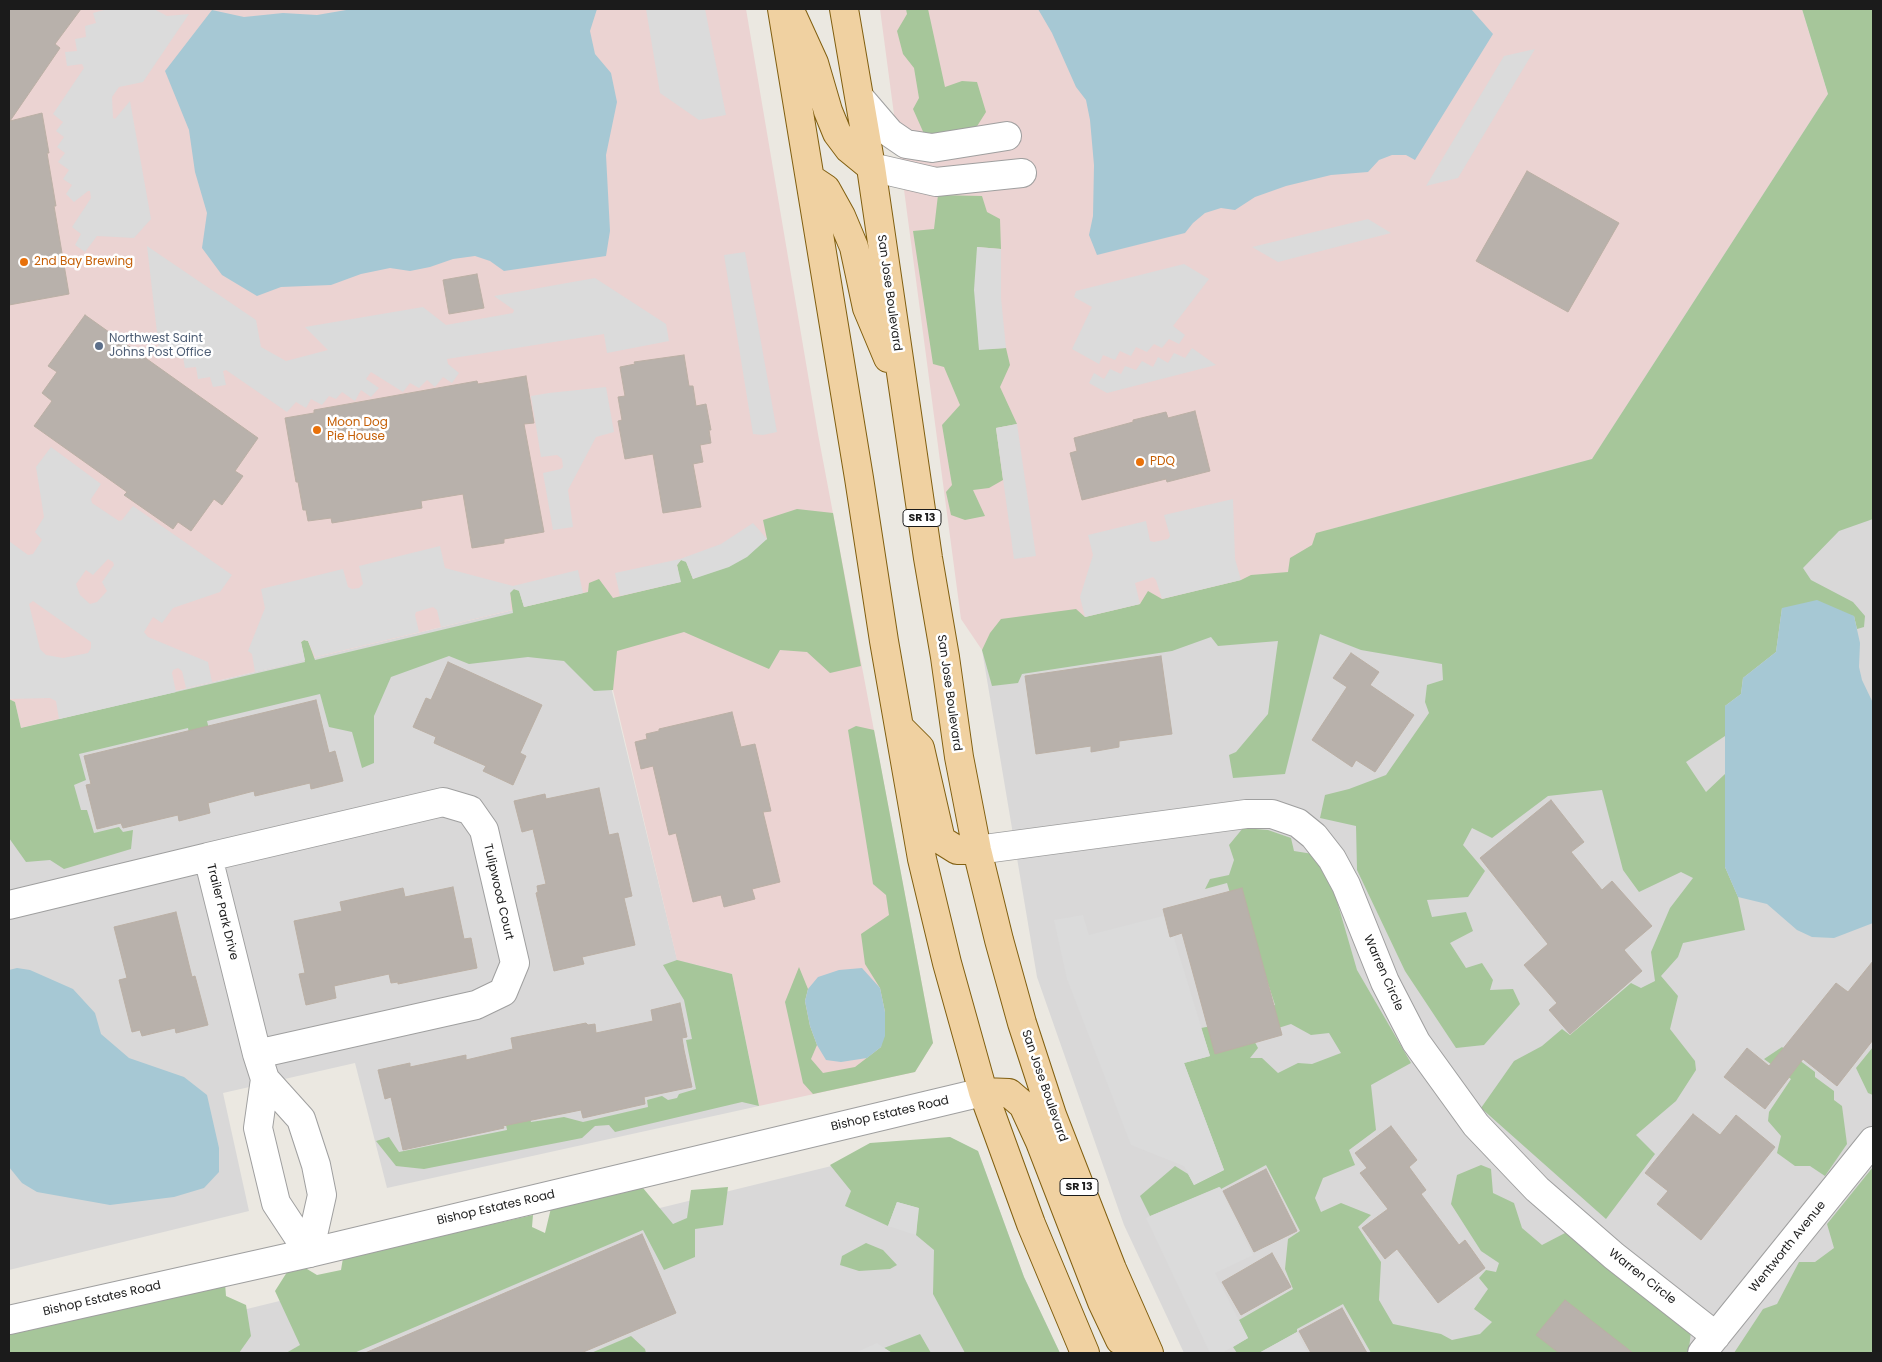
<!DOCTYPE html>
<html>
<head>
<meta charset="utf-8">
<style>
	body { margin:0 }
	#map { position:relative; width:1882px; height:1362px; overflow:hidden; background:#ebe8e1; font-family:Poppins,sans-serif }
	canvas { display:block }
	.frame { position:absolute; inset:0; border:10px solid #1b1b1b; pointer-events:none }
</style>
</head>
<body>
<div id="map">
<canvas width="1882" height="1362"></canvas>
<div class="frame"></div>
</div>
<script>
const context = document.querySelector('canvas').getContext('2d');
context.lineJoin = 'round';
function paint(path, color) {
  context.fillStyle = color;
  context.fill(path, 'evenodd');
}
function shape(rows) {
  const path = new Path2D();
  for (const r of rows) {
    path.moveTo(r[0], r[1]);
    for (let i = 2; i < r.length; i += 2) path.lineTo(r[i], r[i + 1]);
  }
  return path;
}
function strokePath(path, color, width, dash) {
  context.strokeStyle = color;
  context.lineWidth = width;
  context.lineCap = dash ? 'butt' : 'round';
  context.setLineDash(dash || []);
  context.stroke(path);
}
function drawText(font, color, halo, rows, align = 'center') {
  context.font = font + ' Poppins,sans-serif';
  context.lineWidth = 5;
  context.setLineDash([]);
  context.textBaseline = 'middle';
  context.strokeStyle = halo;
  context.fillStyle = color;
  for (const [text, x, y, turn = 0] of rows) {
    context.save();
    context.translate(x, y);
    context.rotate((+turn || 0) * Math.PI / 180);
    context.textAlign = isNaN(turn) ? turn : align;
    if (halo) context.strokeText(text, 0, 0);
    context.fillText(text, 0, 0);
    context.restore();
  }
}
paint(shape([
	[1802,9,1873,9,1873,1353,1184,1353,1124,1225,1037,977,982,650,1316,573,1828,94],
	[588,592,677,959,732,974,759,1106,387,1188,355,1063,223,1093,249,1211,9,1270,9,719,21,728],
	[950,1137,978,1151,1024,1277,1060,1353,67,1353]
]), '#d9d8d8');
paint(shape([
	[9,9,746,9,818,434,933,1043,915,1072,759,1106,732,974,677,960,613,690,588,592,21,728,15,702,9,699],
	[880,9,1802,9,1828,94,1592,459,1328,530,1316,573,982,650,961,619]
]), '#ebd3d2');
paint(shape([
	[906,9,928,9,945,87,962,81,977,82,986,112,974,131,925,136,913,109,919,98,914,68,903,54,897,31,907,14],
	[1802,9,1873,9,1873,519,1839,531,1803,568,1811,580,1853,602,1865,616,1864,627,1857,629,1854,616,1782,608,1776,652,1743,678,1741,694,1725,706,1725,736,1686,762,1706,792,1725,774,1725,867,1738,897,1745,930,1683,943,1678,957,1661,976,1678,996,1670,1029,1695,1061,1696,1070,1676,1101,1636,1135,1655,1154,1606,1219,1481,1108,1514,1061,1542,1046,1562,1029,1570,1035,1631,983,1641,988,1655,981,1651,952,1670,908,1693,878,1681,872,1639,892,1623,870,1602,790,1548,796,1492,838,1472,828,1463,845,1485,871,1468,897,1427,900,1432,917,1466,912,1473,931,1450,943,1466,968,1482,963,1493,980,1490,990,1513,989,1520,1004,1484,1045,1456,1048,1405,971,1357,870,1356,826,1320,818,1325,795,1349,789,1386,775,1429,713,1425,702,1427,685,1443,680,1442,664,1361,650,1320,634,1285,774,1233,778,1229,755,1236,752,1268,714,1278,641,1218,646,1211,637,1172,651,1022,674,1018,683,992,686,982,650,990,633,1001,619,1076,609,1085,617,1140,604,1148,591,1162,599,1241,580,1251,575,1288,572,1290,558,1312,545,1316,533,1592,459,1828,94],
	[938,195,982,196,987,212,1000,219,1001,249,977,247,979,349,1006,348,1010,365,1000,387,1017,424,996,428,1003,480,989,488,973,490,985,516,965,520,951,515,946,492,952,485,942,425,960,405,944,367,933,364,913,231,934,229],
	[797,509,833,513,861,666,830,673,807,652,780,650,769,669,684,632,617,651,613,690,594,691,564,661,528,657,469,664,449,656,391,677,374,716,374,763,362,768,352,732,329,727,320,694,207,721,212,741,195,765,188,728,79,754,86,780,74,785,81,810,87,810,94,833,119,827,123,832,133,830,131,849,64,869,50,860,26,862,9,838,9,699,15,702,21,728,305,662,301,642,304,640,308,641,315,660,513,613,510,592,513,589,519,590,524,607,588,592,589,583,599,579,613,598,680,582,677,565,681,560,686,561,693,579,767,539,763,520],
	[856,726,874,730,933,1043,915,1072,813,1094,803,1083,785,1002,799,967,808,989,805,1001,810,1026,817,1045,811,1059,823,1073,855,1067,881,1047,885,1012,880,988,865,964,861,934,889,915,886,895,873,884,848,730],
	[1243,828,1268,830,1291,838,1294,851,1313,854,1330,877,1357,970,1411,1063,1371,1085,1376,1130,1349,1150,1355,1165,1323,1178,1315,1198,1321,1212,1341,1203,1371,1215,1358,1227,1381,1262,1379,1300,1393,1324,1441,1334,1452,1340,1480,1334,1492,1322,1474,1309,1488,1289,1479,1278,1486,1270,1496,1272,1499,1263,1481,1251,1451,1204,1457,1175,1481,1165,1491,1169,1493,1193,1514,1203,1522,1228,1542,1245,1567,1232,1691,1331,1689,1349,1686,1353,1371,1353,1343,1304,1297,1329,1297,1332,1259,1353,1237,1353,1233,1347,1248,1338,1239,1320,1293,1289,1285,1269,1288,1239,1300,1231,1266,1165,1221,1189,1219,1187,1150,1216,1140,1196,1175,1166,1188,1174,1194,1185,1224,1170,1184,1063,1210,1056,1201,1028,1243,1020,1258,1048,1250,1058,1262,1058,1278,1073,1298,1063,1312,1064,1341,1053,1329,1033,1311,1035,1291,1024,1272,1030,1264,1009,1275,1005,1263,968,1249,958,1227,883,1205,889,1210,879,1229,875,1234,860,1229,845],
	[677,960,732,974,759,1106,742,1102,615,1132,609,1125,595,1126,582,1138,424,1169,396,1166,376,1141,389,1137,399,1152,507,1130,502,1104,526,1102,531,1122,564,1117,583,1122,648,1107,647,1100,662,1096,668,1100,677,1098,679,1094,696,1089,686,1040,692,1039,684,1000,663,965],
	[1782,1047,1815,1072,1815,1077,1834,1091,1834,1100,1842,1106,1847,1144,1825,1176,1810,1166,1795,1166,1777,1153,1781,1136,1768,1121,1769,1112,1791,1079,1764,1059],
	[1873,1047,1873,1095,1868,1093,1856,1068],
	[950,1137,978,1151,1024,1277,1060,1353,965,1353,933,1294,934,1250,916,1235,918,1208,897,1202,888,1226,845,1206,851,1191,830,1165,870,1143],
	[1873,1167,1873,1353,1734,1353,1763,1309,1777,1304,1799,1262,1815,1262,1834,1248,1827,1224],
	[728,1187,723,1225,695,1229,695,1257,664,1270,643,1230,354,1353,286,1353,300,1345,275,1291,289,1269,302,1266,317,1275,341,1270,343,1258,533,1215,532,1227,545,1233,551,1208,643,1188,673,1224,687,1218,691,1190],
	[866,1243,883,1250,897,1265,890,1269,859,1271,840,1265,842,1256],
	[225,1283,226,1296,246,1305,251,1336,239,1353,9,1353,9,1333],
	[920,1334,931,1353,892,1353,884,1348],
	[631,1336,645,1349,646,1353,591,1353]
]), '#a6c69a');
paint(shape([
	[104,9,154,9,167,16,189,14,143,82,119,87,112,97,113,118,115,119,130,101,151,219,134,238,97,236,85,252,75,245,81,234,72,227,91,198,90,191,88,191,74,202,66,194,72,185,63,179,69,170,58,162,65,153,57,147,64,137,56,131,63,122,53,114,84,68,82,64,67,66,65,52,77,51,75,39,86,37,85,26,96,23,93,13,104,10],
	[646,9,705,9,726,115,699,120,660,93],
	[1535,49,1458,178,1426,186,1504,56],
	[1368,219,1391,233,1278,262,1252,247],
	[147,246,256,320,261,347,286,361,328,350,305,327,423,307,446,325,513,313,514,310,494,296,595,278,666,324,669,341,607,353,604,334,447,359,448,364,459,373,452,383,443,377,435,387,427,380,419,388,410,383,403,392,371,372,366,379,379,388,371,397,361,390,355,401,342,392,336,399,329,396,322,405,311,399,306,408,296,402,287,412,226,370,223,371,226,385,213,387,210,377,198,379,196,367,185,368,183,357,172,358,169,348,159,350],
	[977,247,1001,249,1001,298,1006,348,979,350,974,290],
	[745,252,777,432,763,435,753,434,724,255],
	[1184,264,1209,279,1173,326,1185,335,1179,344,1169,339,1162,348,1154,344,1147,352,1136,347,1131,356,1120,351,1115,360,1103,355,1099,364,1072,349,1092,307,1074,297,1076,291],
	[1192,348,1216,365,1107,393,1089,383,1094,373,1104,379,1110,369,1121,374,1125,366,1136,370,1142,361,1153,367,1158,357,1168,363,1174,353,1185,358],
	[606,387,614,432,596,437,568,490,573,527,553,530,543,473,561,469,563,467,562,459,557,455,541,457,531,396,549,393],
	[1017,424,1036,556,1014,559,996,428],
	[51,447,101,484,91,499,92,503,119,521,122,520,133,506,232,575,220,592,173,608,162,623,153,617,144,632,148,637,208,662,212,682,186,688,182,671,178,668,173,670,172,673,176,692,59,719,56,701,50,698,9,699,9,541,28,555,33,554,42,540,35,532,44,517,36,467],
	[108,559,113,562,114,565,102,582,107,591,97,602,90,604,80,595,76,584,86,570,93,575],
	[33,601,91,642,91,648,88,653,63,658,46,655,40,649,29,604],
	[1233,499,1235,559,1241,580,1162,599,1156,580,1153,577,1135,583,1140,604,1085,617,1080,597,1093,555,1088,535,1146,521,1150,541,1154,542,1168,539,1170,536,1164,515],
	[753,523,767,539,747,557,729,567,693,579,686,562,681,560,677,565,681,582,620,596,615,573,680,559,721,544],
	[440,546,445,568,513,586,578,570,583,593,524,607,519,591,514,589,510,593,511,610,441,627,437,610,433,607,416,612,415,615,419,632,315,657,308,641,304,640,301,642,305,660,255,672,252,654,248,651,265,608,261,589,343,569,348,587,352,589,359,588,363,584,359,566],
	[1083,915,1089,935,1167,915,1210,1056,1184,1063,1224,1170,1194,1185,1184,1166,1131,1145,1067,979,1054,920],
	[1220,1187,1253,1255,1215,1273,1248,1338,1222,1353,1210,1353,1146,1218],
	[897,1202,919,1208,916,1235,888,1226],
	[1297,1332,1308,1353,1259,1353],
	[877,1343,892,1353,855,1353]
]), '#dbdbdb');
paint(shape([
	[352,9,597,9,590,31,595,54,611,73,617,102,606,155,610,231,606,256,504,271,490,261,475,256,453,259,430,267,410,271,390,268,361,274,331,285,281,287,257,296,222,275,202,248,207,213,195,172,189,130,165,71,212,10,244,17,283,13,317,15],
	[1038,9,1471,9,1493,34,1415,160,1406,155,1392,155,1379,160,1368,172,1331,175,1286,186,1255,197,1235,210,1221,208,1205,213,1193,223,1185,233,1097,255,1089,235,1093,216,1094,165,1090,120,1086,100,1076,87,1052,33],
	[1817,600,1854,616,1860,643,1859,667,1862,680,1873,703,1873,923,1834,938,1812,937,1797,930,1767,904,1738,897,1725,867,1725,706,1741,694,1743,678,1776,652,1782,608],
	[17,968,30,970,73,989,95,1013,101,1034,129,1058,184,1077,207,1095,219,1148,219,1172,204,1188,174,1197,110,1205,37,1192,22,1183,9,1167,9,970],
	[862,968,880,988,885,1012,885,1036,881,1047,867,1058,841,1062,826,1060,817,1045,810,1026,805,1001,808,989,818,977,839,970]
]), '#a6c8d4');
const building = shape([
	[9,9,81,9,55,44,60,48,10,121,42,113,49,153,47,153,56,206,54,206,69,294,9,305,9,9],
	[1527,171,1619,223,1568,312,1476,261,1527,171],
	[477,274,484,308,449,314,443,280,477,274],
	[85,315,258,438,235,471,243,476,222,505,214,499,191,531,178,522,173,529,124,495,127,492,34,426,52,401,42,393,57,372,48,366,85,315],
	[684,355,689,386,693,386,696,406,706,404,711,430,709,430,711,443,700,445,703,462,693,464,701,507,663,513,653,454,625,459,618,421,622,420,618,397,625,396,620,367,635,364,634,362,684,355],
	[526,376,534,423,524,424,544,532,504,539,504,543,472,548,463,494,421,501,422,508,332,523,331,518,308,521,306,510,303,510,298,482,296,482,285,418,314,413,314,410,432,389,477,381,478,384,526,376],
	[1195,411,1210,471,1167,482,1166,479,1082,500,1070,453,1077,451,1074,438,1133,422,1133,420,1166,412,1168,418,1195,411],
	[1351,653,1379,672,1370,685,1414,715,1375,772,1356,760,1352,767,1312,740,1347,687,1333,678,1351,653],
	[1161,656,1172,734,1119,741,1119,747,1091,752,1091,746,1036,754,1025,676,1161,656],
	[448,662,542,705,520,753,526,756,513,785,483,771,486,766,434,743,436,737,413,727,426,698,431,700,448,662],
	[316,700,329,753,335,751,343,781,311,789,310,783,255,796,254,791,208,803,210,813,179,821,178,815,123,828,121,823,97,829,86,785,91,784,84,756,316,700],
	[732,712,741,747,755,744,771,811,763,812,780,882,752,889,755,899,724,907,721,895,693,902,676,833,669,835,653,766,641,769,635,742,647,739,646,734,659,731,659,729,732,712],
	[599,788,609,835,618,833,632,896,624,898,635,945,582,957,584,964,554,971,536,893,538,892,537,886,546,884,533,829,522,832,514,801,545,794,546,799,599,788],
	[1551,800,1584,842,1571,852,1602,890,1612,881,1652,926,1624,950,1642,971,1570,1034,1549,1010,1557,1003,1524,965,1548,944,1480,858,1551,800],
	[453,887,464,939,471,938,477,968,398,984,398,982,391,983,389,974,334,986,336,998,306,1005,299,974,305,973,294,921,342,911,340,902,403,888,405,897,453,887],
	[1242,888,1282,1035,1215,1054,1182,933,1170,937,1163,909,1242,888],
	[176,912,192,977,195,976,208,1025,176,1033,175,1028,142,1036,140,1030,132,1032,119,980,127,978,114,927,176,912],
	[1873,961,1873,1040,1837,1086,1803,1059,1765,1109,1724,1077,1747,1048,1769,1066,1836,983,1848,992,1873,961],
	[680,1003,687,1037,682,1038,684,1050,692,1087,644,1097,645,1104,583,1118,581,1110,503,1126,504,1128,403,1150,391,1097,385,1099,378,1070,410,1063,410,1067,466,1055,466,1060,513,1049,511,1038,586,1023,588,1025,595,1024,596,1033,653,1021,651,1010,680,1003],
	[1693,1114,1720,1135,1736,1115,1775,1147,1701,1240,1657,1204,1668,1191,1645,1173,1693,1114],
	[1391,1126,1417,1160,1409,1167,1426,1190,1421,1194,1459,1245,1465,1240,1485,1268,1438,1303,1397,1249,1385,1259,1362,1228,1388,1209,1360,1173,1367,1168,1355,1153,1391,1126],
	[1266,1169,1297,1231,1254,1252,1223,1191,1266,1169],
	[642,1234,676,1313,581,1353,365,1353,642,1234],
	[1272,1253,1291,1287,1241,1315,1222,1282,1272,1253],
	[1565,1300,1633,1353,1559,1353,1536,1335,1565,1300],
	[1342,1308,1367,1353,1311,1353,1299,1331,1342,1308]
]);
paint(building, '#b8b1ab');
strokePath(building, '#bbb0a5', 1);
const minor = shape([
	[860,98,890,133,906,144,932,148,1007,136],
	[871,167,936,182,1022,173],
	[977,850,1246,814,1272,814,1298,823,1314,836,1332,859,1346,885,1385,982,1416,1042,1476,1125,1537,1189,1614,1256,1716,1336],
	[208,857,443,802,470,810,484,830,515,963,503,992,476,1005,257,1054],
	[9,905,208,857,257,1054,265,1079,301,1119,316,1165,322,1195,309,1253],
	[265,1079,258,1128,276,1203,309,1253],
	[1702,1353,1873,1141]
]);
const tertiary = shape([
	[9,1320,309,1253,983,1092]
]);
const primary = shape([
	[782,9,859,478,884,641,922,859,947,963,983,1092,1031,1224,1085,1353],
	[844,9,871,167,928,558,945,657,959,757,977,850,999,940,1022,1023,1052,1115,1112,1269,1149,1353],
	[793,17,814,63,828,111,837,133,849,149,871,167],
	[811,179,826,189,841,216,854,247,867,308,888,358],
	[901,729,920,748,941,840,957,850,977,850],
	[983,1092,1009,1093,1023,1105,1040,1142,1102,1302,1120,1340,1146,1346]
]);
strokePath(minor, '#9f9f9f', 30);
strokePath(tertiary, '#9f9f9f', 30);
strokePath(primary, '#815f10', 30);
strokePath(minor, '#fff', 28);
strokePath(tertiary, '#fff', 28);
strokePath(primary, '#f0d1a1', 28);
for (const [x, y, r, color] of [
	[24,262,5,"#e8710a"],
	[99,346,5,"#5c6f8a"],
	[317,430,5,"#e8710a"],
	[1140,462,5,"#e8710a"]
]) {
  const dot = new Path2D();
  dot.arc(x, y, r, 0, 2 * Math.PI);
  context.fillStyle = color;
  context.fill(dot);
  strokePath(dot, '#fff', 2);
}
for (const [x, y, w] of [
	[922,518,38],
	[1079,1187,38]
]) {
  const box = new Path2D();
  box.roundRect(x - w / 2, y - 8.5, w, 17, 4);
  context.fillStyle = '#fff';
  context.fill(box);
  strokePath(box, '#1b1b1b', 1);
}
drawText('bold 11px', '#1b1b1b', null, [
	["SR 13",922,518],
	["SR 13",1079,1187]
]);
drawText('12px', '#c56008', '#fff', [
	["2nd Bay Brewing",34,262],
	["Moon Dog",327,423],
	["Pie House",327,437],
	["PDQ",1150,462]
], 'left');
drawText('12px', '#1b1b1b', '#fff', [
	["San Jose Boulevard",889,293,82],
	["San Jose Boulevard",949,693,82],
	["Tulipwood Court",498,892,77],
	["Trailer Park Drive",222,912,76],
	["Warren Circle",1383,973,66],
	["San Jose Boulevard",1044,1086,71],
	["Bishop Estates Road",890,1114,-13],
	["Bishop Estates Road",496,1208,-13],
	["Wentworth Avenue",1788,1247,-51],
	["Warren Circle",1642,1277,38],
	["Bishop Estates Road",102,1299,-13]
]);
drawText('12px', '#4e5e75', '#fff', [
	["Northwest Saint",109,339],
	["Johns Post Office",109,353]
], 'left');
</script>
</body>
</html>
